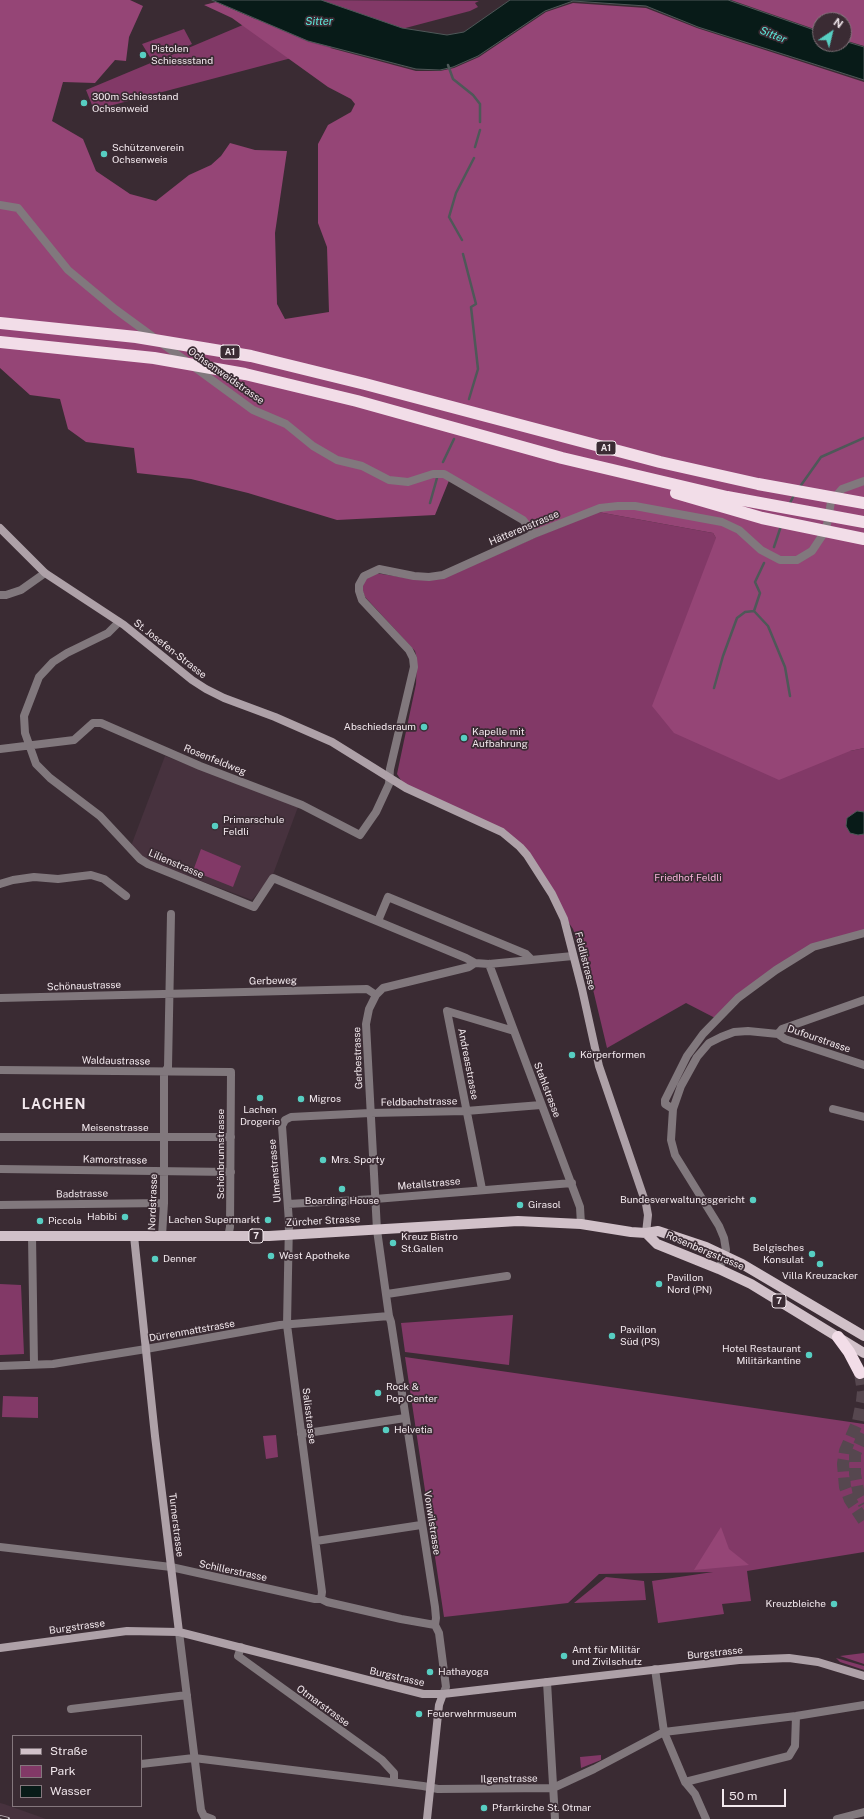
<!DOCTYPE html>
<html>
<head>
<meta charset="utf-8">
<style>
	body { margin:0 }
	#map { position:relative; width:864px; height:1819px; overflow:hidden; background:#3a2b33; font-family:"Public Sans",sans-serif }
	canvas { display:block }
	.legend { position:absolute; left:12px; top:1735px; width:130px; height:72px; box-sizing:border-box; background:#3a2b33; border:1px solid #84777d; margin:0; padding:5px 7px; list-style:none; font-size:12px; color:#f2e8ed }
	.legend li { display:flex; align-items:center; gap:8px; height:20px }
	.legend b { width:20px; border:1px solid #84777d }
	.north { position:absolute; left:812px; top:12px; width:40px; height:40px; box-sizing:border-box; background:#3a2b33; border:1px solid #84777d; border-radius:50%; rotate:35deg; font-size:11px; font-weight:700; line-height:16px; text-align:center; color:#f2e8ed }
	.north::after { content:''; display:block; margin:auto; width:14px; height:18px; background:#57cec2; clip-path:polygon(50% 0,100% 100%,50% 72%,0 100%) }
	.scale { position:absolute; left:722px; top:1789px; width:64px; height:18px; box-sizing:border-box; border:2px solid #f2e8ed; border-top:0; padding-left:5px; font-size:12px; line-height:14px; white-space:nowrap; color:#f2e8ed; -webkit-text-stroke:3px #3a2b33; paint-order:stroke }
</style>
</head>
<body>
<div id="map">
<canvas width="864" height="1819"></canvas>
<ul class="legend">
<li><b style="height:5px;background:#d1c1c9"></b>Straße</li>
<li><b style="height:11px;background:#823967"></b>Park</li>
<li><b style="height:11px;background:#081b18"></b>Wasser</li>
</ul>
<div class="north">N</div>
<div class="scale">50 m</div>
</div>
<script>
const context = document.querySelector('canvas').getContext('2d');
context.lineJoin = 'round';
function paint(path, color) {
  context.fillStyle = color;
  context.fill(path, 'evenodd');
}
function shape(rows) {
  const path = new Path2D();
  for (const r of rows) {
    path.moveTo(r[0], r[1]);
    for (let i = 2; i < r.length; i += 2) path.lineTo(r[i], r[i + 1]);
  }
  return path;
}
function strokePath(path, color, width, dash) {
  context.strokeStyle = color;
  context.lineWidth = width;
  context.lineCap = dash ? 'butt' : 'round';
  context.setLineDash(dash || []);
  context.stroke(path);
}
function drawText(font, color, halo, rows, align = 'center') {
  context.font = font + ' "Public Sans",sans-serif';
  context.lineWidth = 3.5;
  context.setLineDash([]);
  context.textBaseline = 'middle';
  context.strokeStyle = halo;
  context.fillStyle = color;
  for (const [text, x, y, turn = 0] of rows) {
    context.save();
    context.translate(x, y);
    context.rotate((+turn || 0) * Math.PI / 180);
    context.textAlign = isNaN(turn) ? turn : align;
    if (halo) context.strokeText(text, 0, 0);
    context.fillText(text, 0, 0);
    context.restore();
  }
}
paint(shape([
	[165,756,298,807,272,877,252,900,140,858,131,846],
	[0,1803,4,1804,46,1819,0,1819]
]), '#47323e');
paint(shape([
	[302,0,479,1,475,3,478,7,470,11,94,110,86,90,153,62,142,44,184,29,192,44,155,62],
	[598,512,713,533,850,751,864,748,864,933,813,947,776,970,717,1019,686,1003,607,1048,591,981,573,929,512,839,406,788,397,774,416,684,417,659,415,651,365,597,362,589,364,582,368,576,375,573,420,580,441,579,541,535],
	[201,849,241,866,233,887,193,871],
	[0,1284,21,1285,24,1354,0,1355],
	[513,1315,509,1365,405,1352,401,1323],
	[405,1357,864,1424,864,1552,747,1571,751,1601,722,1604,724,1614,658,1623,652,1581,713,1572,599,1574,568,1603,444,1617],
	[3,1396,38,1397,38,1418,2,1417],
	[276,1435,278,1457,266,1459,263,1436],
	[606,1577,644,1581,646,1600,574,1603],
	[864,1653,864,1664,840,1656],
	[836,1658,864,1666,864,1670,840,1662],
	[601,1755,601,1760,581,1768,580,1757]
]), '#823967');
paint(shape([
	[0,0,130,0,143,6,129,37,126,61,115,60,95,83,63,82,52,121,83,139,96,171,130,194,156,201,189,175,211,165,221,156,230,143,255,150,287,151,275,233,277,304,285,319,329,312,327,247,318,223,318,144,328,125,351,112,355,104,351,99,328,87,232,18,204,5,216,2,308,42,416,71,440,71,454,68,479,57,546,12,573,3,646,8,697,28,864,82,864,748,850,751,779,780,674,733,652,706,716,538,713,533,598,512,541,535,450,478,435,515,337,520,248,493,191,479,137,473,134,448,86,442,68,429,60,399,30,395,0,368],
	[731,0,864,0,864,46,844,40,844,20,820,20,820,31],
	[721,1527,729,1549,749,1565,694,1570]
]), '#954576');
const water = shape([
	[212,0,321,0,402,28,447,35,464,32,510,0,728,0,820,32,820,44,844,44,844,41,864,47,864,80,698,27,646,6,573,1,545,11,478,56,453,67,440,70,416,69,308,41,212,0],
	[857,811,864,812,864,834,858,835,850,833,846,826,847,818,857,811]
]);
paint(water, '#081b18');
strokePath(water, '#4e5858', 1);
strokePath(shape([
	[448,65,453,79,473,95,480,104,480,122],
	[475,147,480,130],
	[462,240,449,217,456,193,474,158],
	[463,254,476,304,471,307,478,369,469,399],
	[443,462,454,439],
	[799,488,821,457,864,438],
	[430,503,437,478],
	[789,505,794,495],
	[774,547,781,526],
	[754,611,768,626,785,667,790,696],
	[714,688,723,656,737,618,745,612,754,611,760,593,755,582,764,563]
]), '#4e5858', 2.5);
strokePath(shape([
	[860,1373,863,1392,862,1401,858,1421,845,1451,843,1464,845,1487,850,1500,864,1521],
	[864,1434,855,1454,855,1474,859,1495,864,1504]
]), '#56474f', 12, [12, 6]);
strokePath(shape([
	[0,205,18,208,68,270,115,309,253,410,286,424,313,446,337,460,362,466,389,480,408,482,433,474,444,474,523,520,534,534],
	[0,595,6,595,21,590,45,573],
	[119,622,108,633,67,653,53,662,39,677,24,716,25,733,36,764,50,778,100,816,140,859,148,864,254,907,273,878,466,958,475,963],
	[0,749,74,740,93,723,101,723,200,766,302,805,360,835,376,812,389,784,390,769,414,667,413,658,409,650,362,600,359,591,359,585,364,576,379,569,414,576,429,577,443,575,534,534,600,508,618,506,635,506,722,522,739,530,761,550,780,560,797,560,812,551,826,530,831,502,842,489,864,481],
	[0,884,13,880,34,877,58,879,91,875,104,879,126,896],
	[378,921,388,897,526,954,531,959],
	[489,964,580,1207,581,1224],
	[0,998,367,989,376,995],
	[778,1034,782,1029,864,1000],
	[0,1070,231,1072,230,1227,228,1237],
	[673,1109,665,1104,665,1100,687,1056,703,1034,738,998,776,970,813,947,864,933],
	[833,1109,864,1117],
	[0,1137,231,1137],
	[0,1169,231,1172],
	[482,1189,447,1011,514,1031],
	[288,1204,375,1199,572,1183],
	[0,1205,164,1203],
	[32,1236,34,1364],
	[162,1236,164,1203,164,1073,168,1067,171,914],
	[719,1269,726,1250,724,1238,719,1226,675,1155,671,1140,673,1109,681,1086,697,1057,709,1043,721,1037,734,1032,748,1031,778,1034,785,1039,864,1065],
	[387,1294,507,1276],
	[0,1366,53,1364,146,1349,280,1325,389,1316],
	[301,1434,405,1418],
	[316,1541,421,1525],
	[0,1547,171,1567,315,1599,321,1599,327,1602,401,1619,435,1625],
	[321,1599,322,1592,287,1325,289,1222,282,1126,285,1120,291,1117,370,1113,466,1111,541,1105],
	[179,1632,201,1810,204,1816,212,1819],
	[241,1647,238,1656,382,1760,394,1773,394,1782],
	[655,1669,664,1732,685,1782,695,1794,706,1819],
	[547,1682,555,1819],
	[443,1694,446,1687,439,1633,435,1625,436,1618,435,1607,391,1322,389,1316,377,1230,366,1024,369,1009,376,995,383,988,469,967,475,963,489,964,573,956],
	[71,1709,187,1695],
	[141,1764,194,1758,423,1786,438,1789,553,1788,594,1769,664,1732,796,1716,864,1705],
	[685,1782,789,1756,795,1746,796,1716],
	[837,1819,864,1812]
]), '#81787d', 8);
strokePath(shape([
	[0,528,45,573,124,625,192,680,206,689,224,698,275,717,332,742,406,788,502,832,520,847,527,855,552,894,564,919,582,989,599,1066,646,1204,648,1215,646,1233],
	[134,1236,155,1436,179,1632],
	[0,1648,127,1631,179,1632,423,1694,443,1694,739,1660,789,1658,818,1662,864,1676],
	[427,1819,439,1705,443,1694]
]), '#aea1a8', 8);
strokePath(shape([
	[646,1233,657,1244,719,1269,751,1284,864,1353],
	[0,1236,269,1236,518,1221,581,1224,631,1232,646,1233,658,1231,706,1247,742,1264,864,1336]
]), '#d1c1c9', 10);
strokePath(shape([
	[0,323,136,337,251,356,365,384,660,462,758,484,864,503],
	[0,342,154,358,245,374,357,401,562,458,727,497,864,522],
	[676,493,762,518,864,539],
	[838,1337,849,1352,860,1373]
]), '#f2dde8', 12);
const rail = shape([
	[0,1817,8,1819]
]);
strokePath(rail, '#bfb4ba', 4);
strokePath(rail, '#3a2b33', 2.5, [8]);
for (const [x, y, r, color] of [
	[143,55,4,"#57cec2"],
	[84,103,4,"#57cec2"],
	[104,154,4,"#57cec2"],
	[424,727,4,"#57cec2"],
	[464,738,4,"#57cec2"],
	[215,826,4,"#57cec2"],
	[572,1055,4,"#57cec2"],
	[260,1098,4,"#57cec2"],
	[301,1099,4,"#57cec2"],
	[323,1160,4,"#57cec2"],
	[342,1189,4,"#57cec2"],
	[753,1200,4,"#57cec2"],
	[520,1205,4,"#57cec2"],
	[125,1217,4,"#57cec2"],
	[268,1220,4,"#57cec2"],
	[40,1221,4,"#57cec2"],
	[393,1243,4,"#57cec2"],
	[812,1254,4,"#57cec2"],
	[271,1256,4,"#57cec2"],
	[155,1259,4,"#57cec2"],
	[820,1264,4,"#57cec2"],
	[659,1284,4,"#57cec2"],
	[612,1336,4,"#57cec2"],
	[809,1355,4,"#57cec2"],
	[378,1393,4,"#57cec2"],
	[386,1430,4,"#57cec2"],
	[834,1604,4,"#57cec2"],
	[564,1656,4,"#57cec2"],
	[430,1672,4,"#57cec2"],
	[419,1714,4,"#57cec2"],
	[484,1808,4,"#57cec2"]
]) {
  const dot = new Path2D();
  dot.arc(x, y, r, 0, 2 * Math.PI);
  context.fillStyle = color;
  context.fill(dot);
  strokePath(dot, '#3a2b33', 1.5);
}
for (const [x, y, w] of [
	[230,352,20],
	[606,448,20],
	[256,1236,14],
	[779,1301,14]
]) {
  const box = new Path2D();
  box.roundRect(x - w / 2, y - 7, w, 14, 3);
  context.fillStyle = '#3a2b33';
  context.fill(box);
  strokePath(box, '#f2e8ed', 1);
}
drawText('bold 9px', '#f2e8ed', null, [
	["A1",230,352],
	["A1",606,448],
	["7",256,1236],
	["7",779,1301]
]);
drawText('10px', '#f2e8ed', '#3a2b33', [
	["Pistolen",151,49],
	["Schiessstand",151,61],
	["300m Schiesstand",92,97],
	["Ochsenweid",92,109],
	["Schützenverein",112,148],
	["Ochsenweis",112,160],
	["Abschiedsraum",416,727,"right"],
	["Kapelle mit",472,732],
	["Aufbahrung",472,744],
	["Primarschule",223,820],
	["Feldli",223,832],
	["Körperformen",580,1055],
	["Migros",309,1099],
	["Lachen",260,1110,"center"],
	["Drogerie",260,1122,"center"],
	["Mrs. Sporty",331,1160],
	["Bundesverwaltungsgericht",745,1200,"right"],
	["Boarding House",342,1201,"center"],
	["Girasol",528,1205],
	["Habibi",117,1217,"right"],
	["Lachen Supermarkt",260,1220,"right"],
	["Piccola",48,1221],
	["Kreuz Bistro",401,1237],
	["St.Gallen",401,1249],
	["Belgisches",804,1248,"right"],
	["Konsulat",804,1260,"right"],
	["West Apotheke",279,1256],
	["Denner",163,1259],
	["Villa Kreuzacker",820,1276,"center"],
	["Pavillon",667,1278],
	["Nord (PN)",667,1290],
	["Pavillon",620,1330],
	["Süd (PS)",620,1342],
	["Hotel Restaurant",801,1349,"right"],
	["Militärkantine",801,1361,"right"],
	["Rock &",386,1387],
	["Pop Center",386,1399],
	["Helvetia",394,1430],
	["Kreuzbleiche",826,1604,"right"],
	["Amt für Militär",572,1650],
	["und Zivilschutz",572,1662],
	["Hathayoga",438,1672],
	["Feuerwehrmuseum",427,1714],
	["Pfarrkirche St. Otmar",492,1808]
], 'left');
drawText('10px', '#f2e8ed', '#3a2b33', [
	["Ochsenweidstrasse",226,376,35],
	["Hätterenstrasse",524,528,-23],
	["St. Josefen-Strasse",170,649,38],
	["Rosenfeldweg",215,760,22],
	["Lilienstrasse",176,864,23],
	["Feldlistrasse",585,961,76],
	["Gerbeweg",273,981,-1],
	["Schönaustrasse",84,986,-2],
	["Dufourstrasse",819,1039,19],
	["Gerbestrasse",358,1058,-92],
	["Waldaustrasse",116,1061,1],
	["Andreasstrasse",468,1064,79],
	["Stahlstrasse",547,1090,69],
	["Feldbachstrasse",419,1102,-1],
	["Meisenstrasse",115,1128],
	["Schönbrunnstrasse",221,1154,-90],
	["Kamorstrasse",115,1160,1],
	["Ulmenstrasse",275,1171,-95],
	["Metallstrasse",429,1184,-5],
	["Badstrasse",82,1194,-1],
	["Nordstrasse",153,1202,-88],
	["Zürcher Strasse",323,1221,-3],
	["Rosenbergstrasse",705,1251,23],
	["Dürrenmattstrasse",192,1331,-10],
	["Salisstrasse",309,1416,83],
	["Vonwilstrasse",432,1523,81],
	["Turnerstrasse",176,1525,83],
	["Schillerstrasse",233,1571,12],
	["Burgstrasse",77,1627,-8],
	["Burgstrasse",715,1653,-6],
	["Burgstrasse",397,1677,13],
	["Otmarstrasse",323,1706,36],
	["Ilgenstrasse",509,1779,-1]
]);
drawText('10px', '#f4b1d7', '#3a2b33', [
	["Friedhof Feldli",688,878]
]);
drawText('italic 11px', '#5de9db', '#3a2b33', [
	["Sitter",319,22],
	["Sitter",773,35,22]
]);
context.letterSpacing = '1px';
drawText('bold 14px', '#f2e8ed', '#3a2b33', [
	["LACHEN",54,1105]
]);
context.letterSpacing = '0px';
</script>
</body>
</html>
